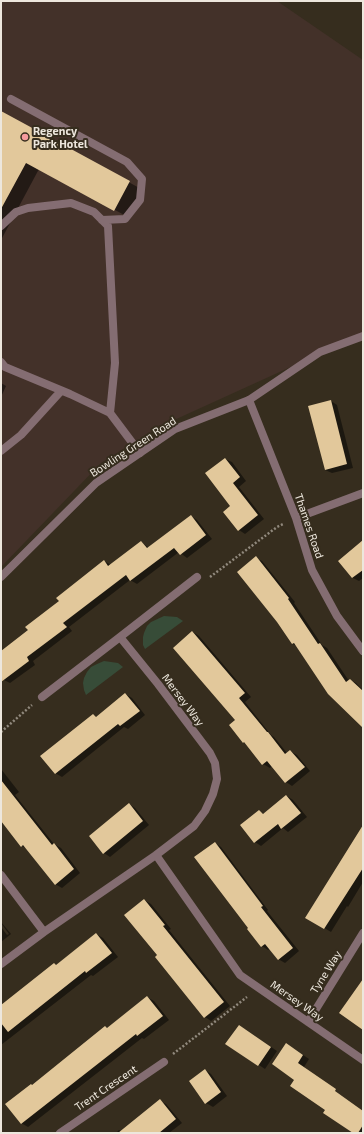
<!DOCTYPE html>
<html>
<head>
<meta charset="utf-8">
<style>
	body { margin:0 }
	#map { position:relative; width:364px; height:1134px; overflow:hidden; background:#362d1e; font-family:"Exo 2",sans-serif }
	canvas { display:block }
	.frame { position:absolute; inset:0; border:2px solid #ede7dd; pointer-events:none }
</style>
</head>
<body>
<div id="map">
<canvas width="364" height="1134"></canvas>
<div class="frame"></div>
</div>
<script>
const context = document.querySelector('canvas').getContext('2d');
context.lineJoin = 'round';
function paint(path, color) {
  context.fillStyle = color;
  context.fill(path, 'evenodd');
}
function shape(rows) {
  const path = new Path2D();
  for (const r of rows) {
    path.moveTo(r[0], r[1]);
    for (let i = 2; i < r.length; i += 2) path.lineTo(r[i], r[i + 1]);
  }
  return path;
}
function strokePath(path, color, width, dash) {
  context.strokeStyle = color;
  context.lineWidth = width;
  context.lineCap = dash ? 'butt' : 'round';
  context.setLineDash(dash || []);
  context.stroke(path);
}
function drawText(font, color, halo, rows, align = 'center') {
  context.font = font + ' "Exo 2",sans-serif';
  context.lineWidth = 4;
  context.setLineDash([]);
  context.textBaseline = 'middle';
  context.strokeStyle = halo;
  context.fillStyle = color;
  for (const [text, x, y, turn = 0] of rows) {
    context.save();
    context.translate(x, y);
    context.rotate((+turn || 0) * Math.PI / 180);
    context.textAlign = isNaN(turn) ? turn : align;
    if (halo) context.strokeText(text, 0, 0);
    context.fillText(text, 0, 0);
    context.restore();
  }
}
paint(shape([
	[1,1,277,1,363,60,363,334,161,426,101,463,1,567]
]), '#433129');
paint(shape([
	[164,616,177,617,183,621,145,649,143,645,143,637,144,633,147,626,151,622],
	[104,661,118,663,123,667,86,695,84,690,83,683,84,678,87,672,91,667,97,664]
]), '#374c38');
paint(shape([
	[1,112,143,190,128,217,39,169,1,240],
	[1,383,6,386,1,397],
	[331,401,337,405,353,468,332,473,325,470],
	[225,459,232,462,246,481,239,487,264,519,245,534,239,530,231,506],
	[191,516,197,520,212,539,187,558,179,552,137,584,130,580,69,627,72,631,33,661,35,665,10,683,4,680,1,676,1,652,29,631,104,561,111,565,141,542,149,548],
	[363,549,363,578,359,581,353,578,339,561],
	[256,558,262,561,295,602,294,603,322,645,327,648,349,681,350,680,356,683,363,690,363,726,297,646,293,644],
	[193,632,199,636,251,697,245,702,271,735,274,737,287,753,290,751,297,755,310,771,292,786,286,782,272,766,270,768,263,764,230,725,236,720],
	[125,694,132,698,145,715,128,729,124,727,62,777,55,773,97,718],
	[1,769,19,792,15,795,54,844,61,848,80,873,62,888,55,884,28,849,22,846,1,812],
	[287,796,293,800,307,817,288,832,283,828,261,846,255,842,259,811,264,814],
	[129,804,135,808,149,825,110,857,104,853],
	[363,827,363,882,348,907,347,906,331,932,306,917],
	[215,843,221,847,268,910,267,911,299,951,285,963,278,959,270,949,268,950,262,946,249,929],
	[144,900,151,904,171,929,169,930,230,1006,211,1021,205,1017,156,957,158,955],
	[1,922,11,934,1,942,1,927,7,935,9,934,1,923],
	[96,934,103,938,118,957,93,976,91,975,1,1045,1,1006,54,964,56,965],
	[147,997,154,1001,169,1020,144,1039,142,1038,28,1127,21,1123,32,1085,106,1027,108,1028],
	[245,1029,277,1051,265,1069,227,1044],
	[293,1048,309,1059,304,1067,331,1092,363,1111,363,1133,355,1133,326,1110,296,1079],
	[205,1070,211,1074,227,1096,213,1107,206,1103],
	[160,1101,166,1104,182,1123,169,1133,116,1133,119,1130,121,1131]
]), '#0007');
paint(shape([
	[1,111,130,181,114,211,26,163,1,209],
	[331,400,347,464,325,470,308,406],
	[225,458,240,477,233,483,258,515,238,531,223,512,230,506,205,473],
	[191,515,206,535,180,555,174,548,130,581,126,575,63,623,67,627,27,657,29,661,1,682,1,651,28,630,25,627,59,601,56,598,104,560,108,566,141,541,147,548],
	[363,540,363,570,352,578,338,561],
	[256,556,289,598,288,599,318,644,320,643,346,682,350,679,363,691,363,728,328,694,294,643,292,644,277,622,237,572],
	[192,631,245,693,239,698,267,732,268,732,285,754,290,750,305,767,285,783,267,761,262,765,244,742,243,743,229,725,235,720,173,648],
	[125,693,140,711,120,726,118,724,55,774,40,756,93,714,96,717],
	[1,780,52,845,54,843,74,869,55,885,23,845,21,847,1,821],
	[286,795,301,813,281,829,278,824,254,843,240,825,259,810,263,814],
	[129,803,143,821,103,854,89,836],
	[363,825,363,868,324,929,305,918],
	[215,842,263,906,261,907,293,948,278,960,265,944,261,947,247,929,248,928,194,857],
	[144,899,165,925,163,926,224,1002,204,1018,155,957,157,955,124,915],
	[96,933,112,953,86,973,85,971,8,1032,1,1023,1,1005,54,963,56,965],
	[363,979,363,1030,339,1013],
	[147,996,163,1016,137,1036,136,1034,21,1124,5,1104,31,1084,32,1085,105,1026,107,1028],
	[239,1025,271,1047,258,1066,225,1044],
	[286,1043,303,1055,298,1063,336,1089,335,1091,363,1111,363,1125,358,1133,353,1133,323,1113,325,1110,290,1086,294,1080,272,1064],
	[205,1069,221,1092,205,1104,189,1081],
	[160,1099,176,1119,159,1133,118,1133]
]), '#e2c89b');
strokePath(shape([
	[210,577,277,527,283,524],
	[1,732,32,705],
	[173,1054,247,997]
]), '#91897d', 2.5, [2, 2]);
strokePath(shape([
	[11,99,127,162,142,179,140,200,125,219,102,220],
	[1,226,16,212,28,208,71,203,94,212,108,226,115,363,110,413],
	[1,362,5,367,70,394,110,413,140,453],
	[1,451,21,435,61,391]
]), '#846d72', 8);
strokePath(shape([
	[249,400,296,518,312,570,337,616,363,651],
	[296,518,363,493],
	[197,577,120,637,158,684,210,753,215,763,217,779,213,794,205,811,194,826,156,855,240,975,363,1060],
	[42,697,120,637],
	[1,875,44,932],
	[1,964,44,932,156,855],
	[308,1022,363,933],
	[60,1133,164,1062]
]), '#846d72', 8);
strokePath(shape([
	[1,577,96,483,175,429,249,400,320,352,363,336]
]), '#846d72', 8);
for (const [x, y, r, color] of [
	[25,137,4,"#f59b9e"]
]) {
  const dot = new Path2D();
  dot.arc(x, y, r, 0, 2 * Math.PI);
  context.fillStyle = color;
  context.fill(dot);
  strokePath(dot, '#362d1e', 1.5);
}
drawText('bold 11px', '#ede7dd', '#362d1e', [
	["Regency",33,131],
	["Park Hotel",33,144]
], 'left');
drawText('11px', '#ede7dd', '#362d1e', [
	["Bowling Green Road",133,447,-33],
	["Thames Road",309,526,71],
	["Mersey Way",183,700,53],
	["Tyne Way",326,972,-58],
	["Mersey Way",297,1001,35],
	["Trent Crescent",106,1088,-34]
]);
</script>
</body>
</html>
